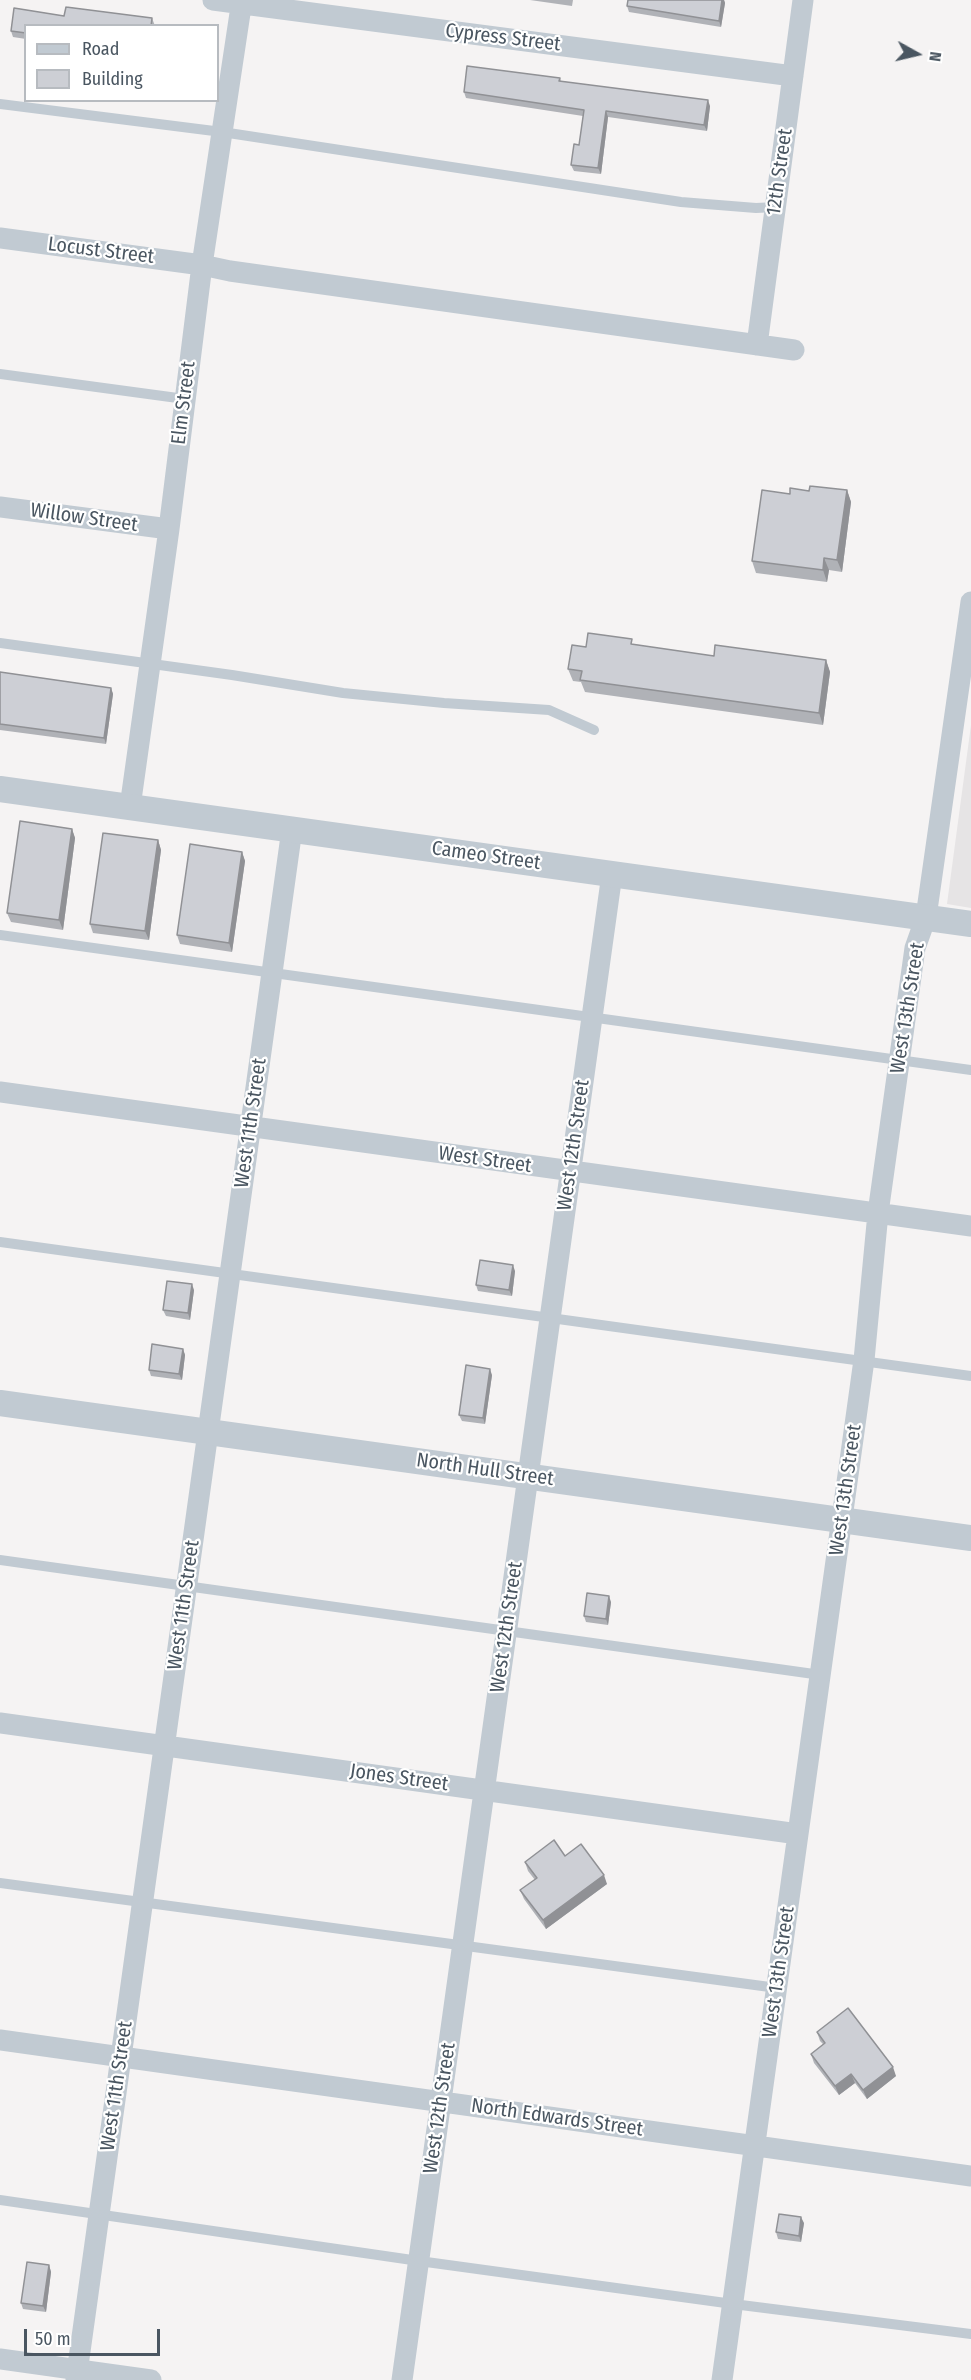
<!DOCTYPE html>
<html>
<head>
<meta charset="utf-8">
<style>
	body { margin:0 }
	#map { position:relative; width:971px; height:2380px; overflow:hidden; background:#f5f3f3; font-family:"Fira Sans Condensed",sans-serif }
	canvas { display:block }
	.legend { position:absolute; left:24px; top:24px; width:195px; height:78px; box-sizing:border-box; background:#fff; border:2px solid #b7bbc0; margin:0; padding:8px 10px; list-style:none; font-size:18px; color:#4a5661 }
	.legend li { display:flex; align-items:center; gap:12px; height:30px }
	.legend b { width:30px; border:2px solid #b7bbc0 }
	.north { position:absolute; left:887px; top:24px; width:60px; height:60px; -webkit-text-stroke:4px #fff; paint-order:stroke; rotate:98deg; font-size:16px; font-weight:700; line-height:24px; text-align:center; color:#4a5661 }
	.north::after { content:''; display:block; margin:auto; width:21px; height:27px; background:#4a5661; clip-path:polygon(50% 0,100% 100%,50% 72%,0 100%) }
	.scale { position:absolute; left:24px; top:2329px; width:136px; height:27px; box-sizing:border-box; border:3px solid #4a5661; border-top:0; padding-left:8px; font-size:18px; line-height:21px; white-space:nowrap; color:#4a5661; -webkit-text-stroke:4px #fff; paint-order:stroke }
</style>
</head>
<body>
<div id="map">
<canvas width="971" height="2380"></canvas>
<ul class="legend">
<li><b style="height:8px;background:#c1cad2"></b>Road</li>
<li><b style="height:16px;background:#cdcfd5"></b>Building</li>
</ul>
<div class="north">N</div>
<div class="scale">50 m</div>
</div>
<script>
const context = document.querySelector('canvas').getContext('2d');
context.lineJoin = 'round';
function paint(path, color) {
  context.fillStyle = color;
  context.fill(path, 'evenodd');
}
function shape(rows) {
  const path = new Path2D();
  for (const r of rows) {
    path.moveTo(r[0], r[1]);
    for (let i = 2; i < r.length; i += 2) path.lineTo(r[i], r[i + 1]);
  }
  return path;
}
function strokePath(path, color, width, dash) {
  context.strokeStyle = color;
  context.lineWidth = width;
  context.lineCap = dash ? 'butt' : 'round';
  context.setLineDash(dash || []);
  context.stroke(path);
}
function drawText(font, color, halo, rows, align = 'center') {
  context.font = font + ' "Fira Sans Condensed",sans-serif';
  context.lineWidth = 4.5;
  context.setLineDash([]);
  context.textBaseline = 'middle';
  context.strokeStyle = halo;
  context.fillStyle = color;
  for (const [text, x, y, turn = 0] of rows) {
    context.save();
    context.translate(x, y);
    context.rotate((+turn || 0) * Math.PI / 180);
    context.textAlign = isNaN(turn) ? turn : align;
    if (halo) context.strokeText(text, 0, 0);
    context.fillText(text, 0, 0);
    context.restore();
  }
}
paint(shape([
	[971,725,971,908,947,904]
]), '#e6e4e5');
strokePath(shape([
	[0,104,222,132,681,202,756,208,776,207],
	[0,374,185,399],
	[0,643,232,675,343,693,444,703,549,710,594,730],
	[0,935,971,1070],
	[0,1242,971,1376],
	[0,1560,821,1675],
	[0,1883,777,1988],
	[0,2200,419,2261,733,2304,971,2334]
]), '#c1cad2', 10);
strokePath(shape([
	[213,0,793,76],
	[0,238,202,265,230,271,794,350],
	[757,345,803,0],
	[0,507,169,529],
	[130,807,169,529,202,265,242,0],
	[0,1092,971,1226],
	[0,1723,798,1834],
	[0,2040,971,2176],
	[0,2359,151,2380],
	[76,2380,292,829],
	[402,2380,612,874],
	[722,2380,864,1360,878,1213,915,948,926,917,971,602]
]), '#c1cad2', 21);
strokePath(shape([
	[0,789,971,924],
	[0,1403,971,1538]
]), '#c1cad2', 26);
paint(shape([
	[530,0,573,0,572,6],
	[628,0,724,0,725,3,721,27,629,12,627,6],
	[66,7,152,18,155,26,26,26,26,39,13,37,11,31,14,8,64,16],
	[560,78,561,81,710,106,707,131,608,117,601,174,574,171,571,165,579,145,583,116,466,98,464,92],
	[847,490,851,502,842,572,829,570,827,582,756,573,752,561,790,494,809,491],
	[634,645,714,656,826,660,830,672,823,725,585,692,581,682,573,681,568,669,586,647],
	[0,672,111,688,113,694,106,744,0,730],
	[72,829,75,838,63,930,11,922,7,913],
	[158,840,161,850,149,940,93,933,90,924],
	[242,852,245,861,232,952,180,944,177,935],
	[515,1271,512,1296,478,1291,476,1285],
	[194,1290,190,1320,166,1316,163,1310],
	[183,1349,185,1355,182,1380,151,1376,149,1370],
	[492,1375,485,1424,462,1421,459,1415],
	[611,1602,608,1625,586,1622,584,1616],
	[565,1856,607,1884,546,1929,524,1899,520,1890,535,1880,528,1871,525,1862],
	[817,2032,896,2076,867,2099,855,2083,839,2095,814,2063,811,2054,823,2044,820,2041],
	[804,2223,801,2242,778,2239,776,2232],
	[49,2265,51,2272,46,2312,23,2309,21,2303]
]), '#b0b2b7');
paint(shape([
	[722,0,724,0,725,3,721,27,719,21],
	[708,100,710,106,707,131,704,125],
	[606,111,608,117,601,174,598,168],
	[847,490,851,502,842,572,837,560],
	[824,558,829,570,827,582,823,570],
	[826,660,830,672,823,725,819,713],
	[111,688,113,694,106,744,104,738],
	[72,829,75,838,63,930,59,920],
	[158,840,161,850,149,940,145,931],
	[242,852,245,861,232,952,229,943],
	[513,1265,515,1271,512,1296,509,1290],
	[192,1284,194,1290,190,1320,188,1313],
	[183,1349,185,1355,182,1380,179,1374],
	[490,1369,492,1375,485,1424,483,1418],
	[609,1596,611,1602,608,1625,606,1619],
	[604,1875,607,1884,546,1929,543,1920],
	[893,2067,896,2076,867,2099,863,2090],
	[851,2074,855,2083,839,2095,835,2086],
	[801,2217,804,2223,801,2242,799,2236],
	[49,2265,51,2272,46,2312,43,2306]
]), '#909195');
const building = shape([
	[628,0,722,0,719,21,627,6,628,0],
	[66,7,152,18,151,26,26,26,26,33,11,31,14,8,64,16,66,7],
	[467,66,560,78,559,81,708,100,704,125,606,111,598,168,571,165,574,144,579,145,584,110,464,92,467,66],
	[810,486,847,490,837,560,824,558,823,570,752,561,762,490,790,494,790,488,809,491,810,486],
	[588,633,632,639,631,644,714,656,715,645,826,660,819,713,580,680,582,671,568,669,572,645,586,647,588,633],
	[0,672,111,688,104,738,0,724,0,672],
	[20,821,72,829,59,920,7,913,20,821],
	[103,833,158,840,145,931,90,924,103,833],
	[190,844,242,852,229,943,177,935,190,844],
	[480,1260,513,1265,509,1290,476,1285,480,1260],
	[167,1281,192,1284,188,1313,163,1310,167,1281],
	[152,1344,183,1349,179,1374,149,1370,152,1344],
	[466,1365,490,1369,483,1418,459,1415,466,1365],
	[587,1593,609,1596,606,1619,584,1616,587,1593],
	[554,1840,565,1856,581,1844,604,1875,543,1920,520,1890,537,1878,525,1862,554,1840],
	[848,2008,893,2067,863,2090,851,2074,835,2086,811,2054,825,2043,817,2032,848,2008],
	[779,2214,801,2217,799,2236,776,2232,779,2214],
	[27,2262,49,2265,43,2306,21,2303,27,2262]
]);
paint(building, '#cdcfd5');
strokePath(building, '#909195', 1.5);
drawText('20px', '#4a5661', '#fff', [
	["Cypress Street",503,38,7],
	["12th Street",780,172,-82],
	["Locust Street",101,251,7],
	["Elm Street",184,403,-83],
	["Willow Street",84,518,8],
	["Cameo Street",486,856,8],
	["West 13th Street",908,1008,-81],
	["West 11th Street",251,1123,-82],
	["West 12th Street",574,1145,-82],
	["West Street",485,1160,8],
	["North Hull Street",485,1470,8],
	["West 13th Street",846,1490,-82],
	["West 11th Street",184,1605,-82],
	["West 12th Street",507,1627,-82],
	["Jones Street",399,1778,8],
	["West 13th Street",779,1972,-82],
	["West 11th Street",117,2086,-82],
	["West 12th Street",440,2108,-82],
	["North Edwards Street",557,2118,8]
]);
</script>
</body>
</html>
